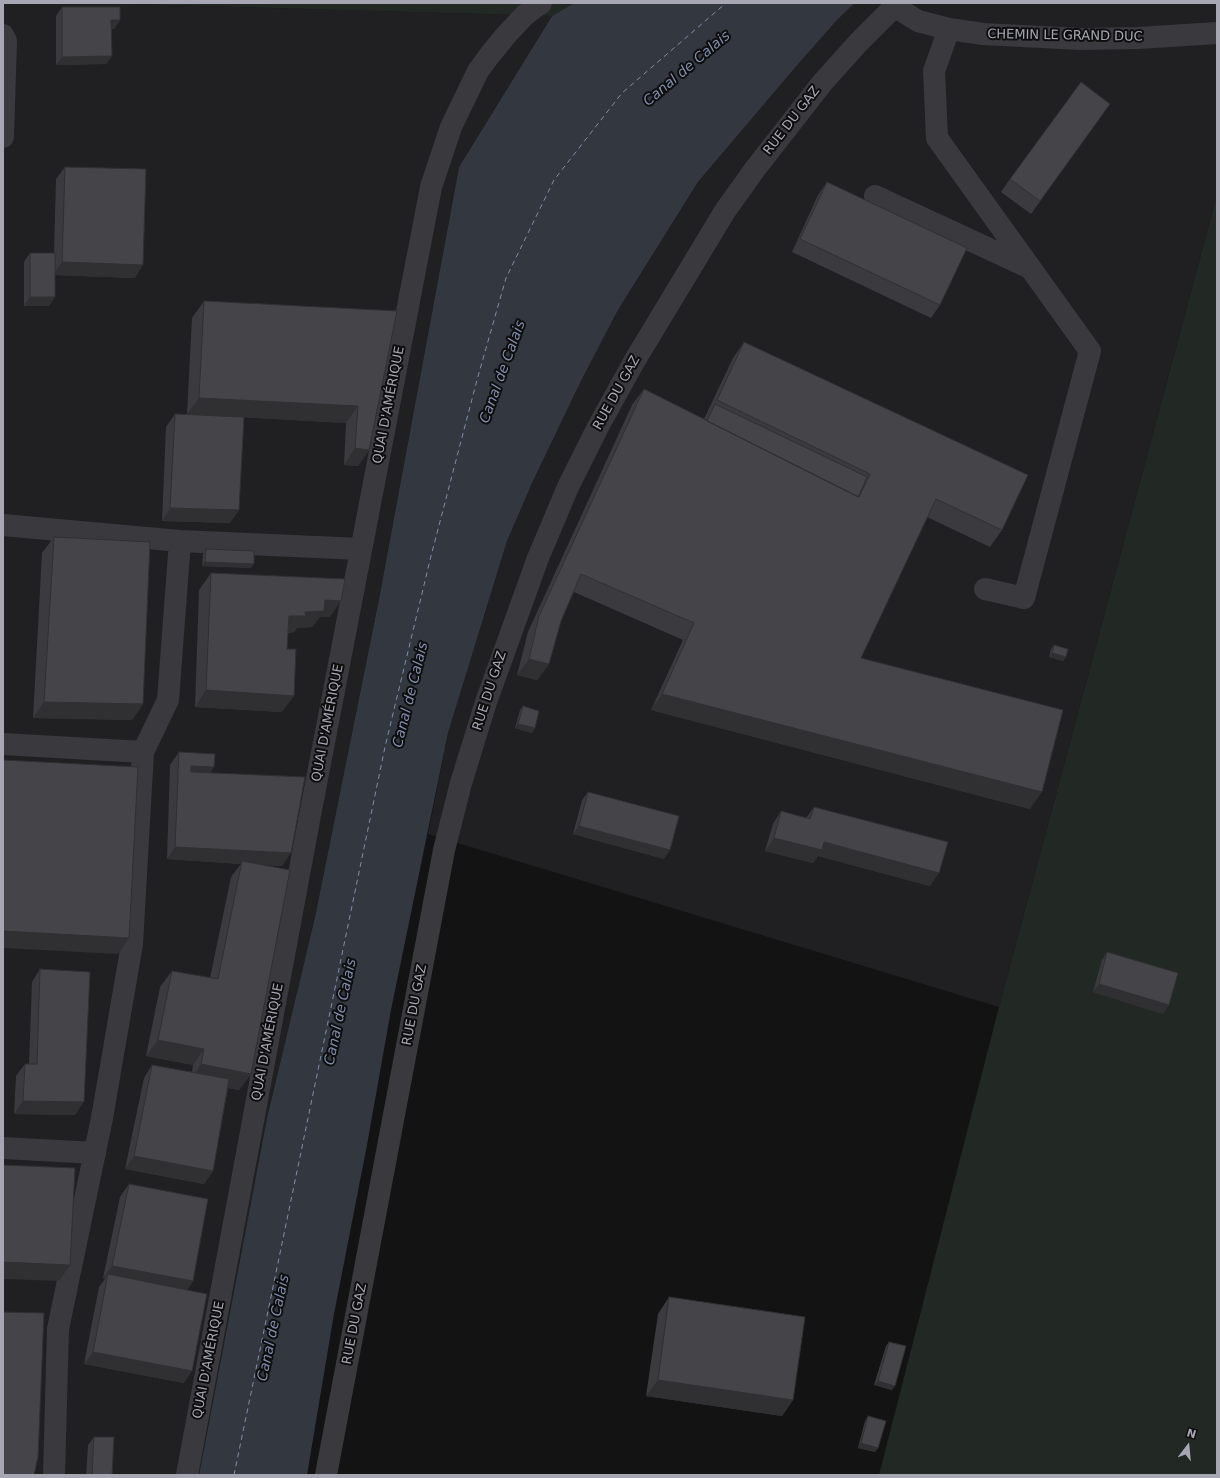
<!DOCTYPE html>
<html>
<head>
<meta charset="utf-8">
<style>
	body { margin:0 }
	#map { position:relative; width:1220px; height:1478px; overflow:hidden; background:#131314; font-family:"DejaVu Sans",sans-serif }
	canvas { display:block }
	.frame { position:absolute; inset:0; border:4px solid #a6a7b3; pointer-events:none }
	.north { position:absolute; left:1168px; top:1426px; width:40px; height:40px; -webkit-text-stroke:3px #0e0e0f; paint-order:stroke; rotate:16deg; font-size:11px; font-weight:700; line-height:16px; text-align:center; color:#a6a7b3 }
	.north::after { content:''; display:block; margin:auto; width:14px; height:18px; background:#a6a7b3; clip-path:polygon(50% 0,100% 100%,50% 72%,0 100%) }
</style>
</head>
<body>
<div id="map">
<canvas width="1220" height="1478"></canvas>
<div class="frame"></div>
<div class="north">N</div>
</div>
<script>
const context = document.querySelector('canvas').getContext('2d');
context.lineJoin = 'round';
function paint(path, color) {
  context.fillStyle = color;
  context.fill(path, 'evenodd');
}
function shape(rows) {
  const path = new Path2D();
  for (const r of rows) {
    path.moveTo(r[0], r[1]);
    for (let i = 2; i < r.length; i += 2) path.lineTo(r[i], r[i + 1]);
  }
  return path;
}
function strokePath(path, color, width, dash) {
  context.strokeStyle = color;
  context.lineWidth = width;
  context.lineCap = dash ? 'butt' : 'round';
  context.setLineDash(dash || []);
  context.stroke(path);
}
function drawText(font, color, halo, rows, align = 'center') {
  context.font = font + ' "DejaVu Sans",sans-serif';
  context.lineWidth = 4;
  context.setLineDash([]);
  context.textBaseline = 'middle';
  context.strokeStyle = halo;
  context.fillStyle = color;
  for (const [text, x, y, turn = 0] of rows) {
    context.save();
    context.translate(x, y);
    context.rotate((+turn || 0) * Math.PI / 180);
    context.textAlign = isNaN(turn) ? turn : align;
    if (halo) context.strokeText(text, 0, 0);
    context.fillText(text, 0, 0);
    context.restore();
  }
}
paint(shape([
	[3,3,98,3,552,16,459,167,379,599,315,917,267,1118,199,1475,3,1475],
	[855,3,918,4,919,3,1217,3,1217,195,999,1007,428,834,448,733,507,541,533,481,581,381,618,310,698,182,799,63,837,20]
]), '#201f21');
paint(shape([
	[98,3,574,3,552,16],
	[1217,195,1217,1475,879,1475,999,1007]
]), '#222925');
paint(shape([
	[574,3,855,3,837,20,799,63,698,182,618,310,581,381,533,481,507,541,448,733,391,1010,367,1145,334,1314,307,1475,199,1475,267,1118,315,917,379,599,459,167,552,16]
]), '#323740');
strokePath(shape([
	[234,1475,385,747,431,556,477,380,506,278,554,180,622,93,726,3]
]), '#818dab', 1, [5, 4]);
strokePath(shape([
	[894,6,918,21,949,29,983,34,1081,39,1138,38,1217,33],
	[949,29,934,71,937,138,1090,351,1024,598,985,589],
	[3,35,6,41,3,137],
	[875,196,1028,267],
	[3,525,180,541,168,700,143,752],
	[180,541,361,549],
	[3,744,143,752,132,944,102,1118,58,1329,54,1475],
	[3,1148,95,1153],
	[187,1475,311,810,431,187,451,127,478,71,489,56,507,34,525,15,541,3],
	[326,1475,444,850,461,783,486,702,538,558,568,487,599,425,635,360,725,211,755,169,823,82,858,43,898,3]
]), '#3a3a3e', 22);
paint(shape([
	[62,7,120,20,114,29,112,29,112,56,106,64,56,65,56,16],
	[1110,104,1031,214,1001,192,1010,179],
	[65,167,135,278,55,275,55,297,49,306,24,306,24,262,30,253,54,253,56,179],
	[827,182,940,305,931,318,792,252,818,195],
	[204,301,397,311,369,450,358,466,344,465,346,423,187,414,192,318],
	[744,342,1002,530,990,547,927,517,861,658,1030,809,651,710,683,640,574,592,561,621,549,664,537,680,517,675,528,632,632,405,644,389,704,419,733,358],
	[175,414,230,523,162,521,166,427],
	[54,537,143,704,132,720,33,718,42,553],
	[206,549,251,568,202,566,203,554],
	[211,573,330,617,320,617,312,627,297,628,294,632,288,633,282,712,195,707,199,590],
	[1054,645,1066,657,1063,661,1049,657,1051,649],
	[523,706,535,728,532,733,515,728,520,710],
	[179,752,211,773,282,866,262,865,251,1074,239,1090,228,1088,213,1171,204,1184,125,1169,144,1078,152,1065,192,1072,193,1065,146,1056,160,987,172,971,210,978,231,877,241,864,167,859,170,765],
	[588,792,664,859,573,834,582,800],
	[814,807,930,886,818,856,813,863,765,851,773,824,781,811,806,818],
	[1107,952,1163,1014,1093,992,1102,960],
	[40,969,75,1115,14,1114,16,1076,25,1064,29,1064,32,982],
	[129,1184,193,1281,187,1290,184,1383,84,1364,99,1287,105,1279,103,1278,120,1197],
	[669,1297,793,1400,782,1416,646,1396,658,1314],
	[889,1342,892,1390,874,1385,886,1346],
	[868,1416,878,1448,875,1452,858,1448,865,1421],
	[94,1437,112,1475,86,1475,88,1445]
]), '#3b3b3f');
paint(shape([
	[111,20,120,20,114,29,105,29],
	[112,56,106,64,56,65,62,57],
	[62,262,143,265,135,278,53,275],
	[30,297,55,297,49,306,24,306],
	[199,398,358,406,346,423,187,414],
	[355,448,369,450,358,466,344,465],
	[170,508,239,510,230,523,162,521],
	[205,562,254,564,251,568,202,566],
	[325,600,341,601,330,617,320,617,312,627,297,628,294,632,277,633,289,616,305,612],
	[1052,653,1066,657,1063,661,1049,657],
	[529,659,549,664,537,680,517,675],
	[206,690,294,696,282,712,195,707],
	[662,694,1042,792,1030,809,651,710],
	[44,702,143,704,132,720,33,718],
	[518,724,535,728,532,733,515,728],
	[191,766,214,767,206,780,182,779],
	[579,826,670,850,664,859,573,834],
	[774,838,824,842,939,873,930,886,818,856,813,863,765,851],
	[175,847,291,853,282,866,242,864,242,861,241,864,167,859],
	[3,931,129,938,118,954,3,948],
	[1099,984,1169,1005,1163,1014,1093,992],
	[158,1040,204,1049,193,1065,146,1056],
	[201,1064,251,1074,239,1090,190,1081],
	[23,1101,84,1102,75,1115,14,1114],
	[134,1156,213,1171,204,1184,125,1169],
	[3,1262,70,1265,59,1281,3,1279],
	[112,1266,193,1281,185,1293,108,1274,105,1279,103,1278],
	[93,1352,192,1371,184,1383,84,1364],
	[658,1380,793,1400,782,1416,646,1396],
	[878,1381,895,1386,892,1390,874,1385],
	[861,1443,878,1448,875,1452,858,1448]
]), '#303033');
const building = shape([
	[62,7,120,7,120,20,111,20,112,56,62,57,62,7],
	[1081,82,1110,104,1040,201,1010,179,1081,82],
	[65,167,146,169,143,265,62,262,65,167],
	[827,182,967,248,940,305,800,239,827,182],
	[30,253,55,253,55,297,30,297,30,253],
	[204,301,397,311,369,450,355,448,358,406,199,398,204,301],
	[744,342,1028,475,1002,530,936,499,861,658,1063,710,1042,792,662,694,694,623,581,574,561,621,549,664,529,659,539,616,644,389,859,497,870,474,717,400,744,342],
	[715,404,867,477,858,497,707,421,715,404],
	[175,414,244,417,239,510,170,508,175,414],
	[54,537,150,542,143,704,44,702,54,537],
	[206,549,254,551,254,564,205,562,206,549],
	[211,573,345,579,341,601,325,600,324,611,305,612,306,616,289,616,287,649,296,649,294,696,206,690,211,573],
	[1054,645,1068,649,1066,657,1052,653,1054,645],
	[523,706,539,711,535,728,518,724,523,706],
	[179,752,215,754,214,767,191,766,191,772,305,777,291,853,175,847,179,752],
	[3,760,138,767,129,938,3,931,3,760],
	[588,792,679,816,670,850,579,826,588,792],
	[814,807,948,842,939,873,824,842,822,850,774,838,781,811,810,819,814,807],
	[242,861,290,870,251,1074,201,1064,204,1049,158,1040,172,971,218,979,242,861],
	[1107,952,1178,973,1169,1005,1099,984,1107,952],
	[40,969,90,972,84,1102,23,1101,25,1064,37,1064,40,969],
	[152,1065,229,1079,213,1171,134,1156,152,1065],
	[3,1165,75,1168,70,1265,3,1262,3,1165],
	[129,1184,208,1199,193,1281,112,1266,129,1184],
	[108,1274,207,1294,192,1371,93,1352,108,1274],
	[669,1297,805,1317,793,1400,658,1380,669,1297],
	[3,1312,44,1313,38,1457,34,1475,3,1475,3,1312],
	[889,1342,906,1346,895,1386,878,1381,889,1342],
	[868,1416,886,1421,878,1448,861,1443,868,1416],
	[94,1437,114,1437,112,1475,92,1475,94,1437]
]);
paint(building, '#454549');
strokePath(building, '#303033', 1);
drawText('13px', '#a6a7b3', '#0e0e0f', [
	["CHEMIN LE GRAND DUC",1065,36,1],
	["RUE DU GAZ",792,121,-52],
	["RUE DU GAZ",617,393,-61],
	["QUAI D'AMÉRIQUE",389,405,-79],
	["RUE DU GAZ",490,691,-72],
	["QUAI D'AMÉRIQUE",328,723,-79],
	["RUE DU GAZ",415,1005,-79],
	["QUAI D'AMÉRIQUE",268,1042,-79],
	["RUE DU GAZ",355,1324,-79],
	["QUAI D'AMÉRIQUE",209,1360,-79]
]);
drawText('italic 14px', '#818dab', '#0e0e0f', [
	["Canal de Calais",687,69,-40],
	["Canal de Calais",503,372,-70],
	["Canal de Calais",411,695,-76],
	["Canal de Calais",341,1012,-78],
	["Canal de Calais",274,1328,-78]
]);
</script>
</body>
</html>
